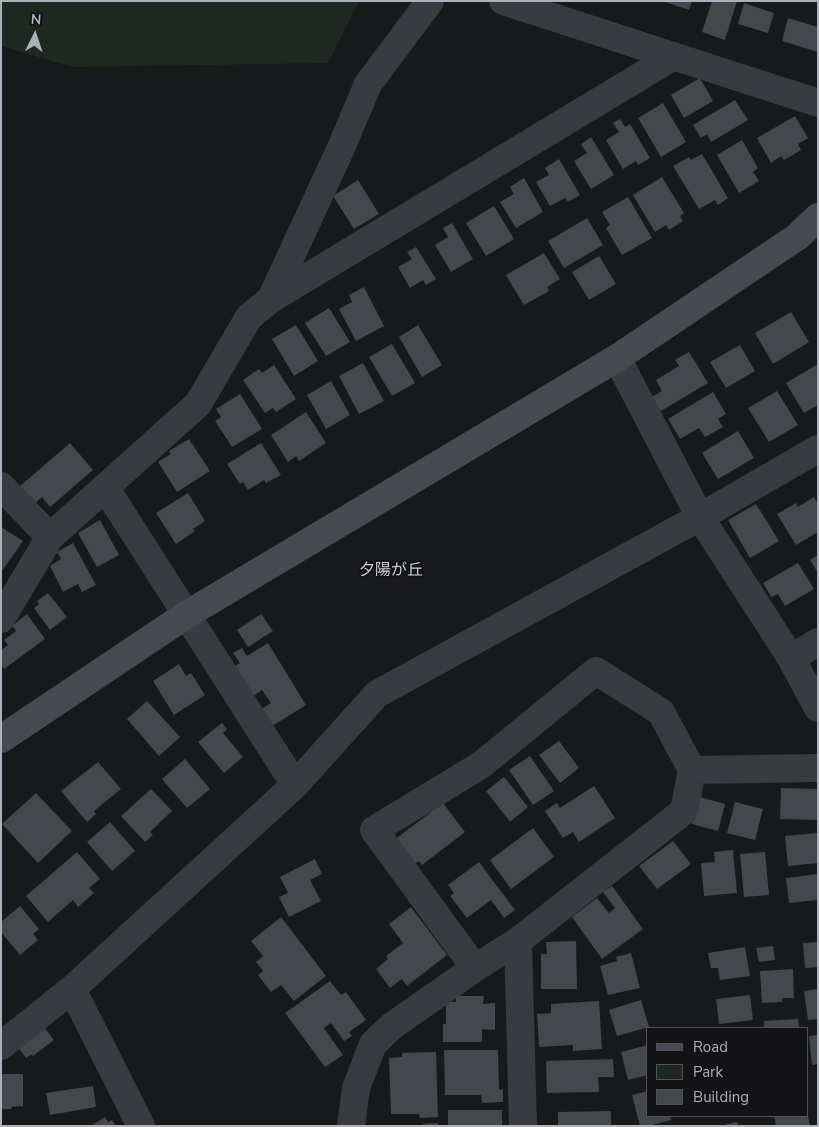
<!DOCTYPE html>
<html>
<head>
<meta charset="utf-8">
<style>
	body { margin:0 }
	#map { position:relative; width:819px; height:1127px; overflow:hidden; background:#18191b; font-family:"Nunito Sans",sans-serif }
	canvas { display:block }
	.frame { position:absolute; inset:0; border:2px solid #aab1bb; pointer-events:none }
	.legend { position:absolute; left:646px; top:1027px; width:162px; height:90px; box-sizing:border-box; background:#131316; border:1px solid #4f5258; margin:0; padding:6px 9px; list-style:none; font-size:15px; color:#aab1bb }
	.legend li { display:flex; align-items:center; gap:10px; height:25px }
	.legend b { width:25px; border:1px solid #4f5258 }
	.north { position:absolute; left:10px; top:10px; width:50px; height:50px; -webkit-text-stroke:4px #131316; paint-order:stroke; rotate:4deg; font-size:14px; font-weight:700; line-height:20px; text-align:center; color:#aab1bb }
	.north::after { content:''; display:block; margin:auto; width:18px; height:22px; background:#aab1bb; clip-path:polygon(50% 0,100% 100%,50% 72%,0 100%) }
</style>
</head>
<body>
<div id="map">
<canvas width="819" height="1127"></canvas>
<div class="frame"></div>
<ul class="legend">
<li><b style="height:6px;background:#474a50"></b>Road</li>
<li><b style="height:14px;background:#202921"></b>Park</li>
<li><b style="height:14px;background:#44474b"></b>Building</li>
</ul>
<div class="north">N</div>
</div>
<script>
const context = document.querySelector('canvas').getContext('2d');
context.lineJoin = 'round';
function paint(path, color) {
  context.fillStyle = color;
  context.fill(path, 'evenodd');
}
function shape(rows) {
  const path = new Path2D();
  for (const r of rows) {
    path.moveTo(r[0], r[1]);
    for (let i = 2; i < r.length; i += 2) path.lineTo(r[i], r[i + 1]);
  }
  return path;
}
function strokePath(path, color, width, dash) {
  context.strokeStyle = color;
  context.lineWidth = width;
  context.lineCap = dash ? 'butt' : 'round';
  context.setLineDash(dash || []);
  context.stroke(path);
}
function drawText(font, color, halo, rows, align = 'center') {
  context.font = font + ' "Nunito Sans","Noto Sans JP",sans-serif';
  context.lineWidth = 4;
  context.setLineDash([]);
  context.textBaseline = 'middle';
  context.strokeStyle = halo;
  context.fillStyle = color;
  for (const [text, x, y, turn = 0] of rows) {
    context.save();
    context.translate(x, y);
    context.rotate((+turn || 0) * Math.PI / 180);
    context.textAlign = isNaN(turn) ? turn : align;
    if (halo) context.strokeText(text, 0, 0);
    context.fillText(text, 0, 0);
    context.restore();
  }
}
paint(shape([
	[1,1,359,1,328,63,73,67,1,46]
]), '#202921');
paint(shape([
	[662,1,692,1,689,10],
	[712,1,737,1,725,40,702,32],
	[744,3,774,13,768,33,738,24],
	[788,18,818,27,818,52,782,41],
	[700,78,713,101,684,118,671,95],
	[735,100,748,120,711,142,707,134,701,138,693,125],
	[663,103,686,142,661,157,638,118],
	[795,116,808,138,798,144,801,150,784,160,781,156,771,163,757,138],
	[620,119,625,127,630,124,650,158,638,165,636,161,623,169,606,140,619,132,613,123],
	[591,137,614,175,591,189,574,161,587,153,581,144],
	[742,140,758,168,753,172,759,181,739,193,717,155],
	[702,154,728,198,718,205,715,200,699,209,673,166,689,157,691,160],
	[559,159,580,195,568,202,565,198,550,206,536,182,549,175,545,168],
	[662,177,684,213,680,216,683,221,669,230,666,225,655,232,633,195],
	[524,178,543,212,516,228,500,202,514,194,510,187],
	[358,180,379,214,354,229,333,196],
	[628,197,652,238,622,255,606,228,610,225,602,212],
	[494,206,514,239,486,256,466,223],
	[587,218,603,245,564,268,548,241],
	[452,223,473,259,451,272,435,245,448,237,443,228],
	[416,247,436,279,426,285,423,280,410,288,398,267,412,259,407,252],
	[544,253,560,279,547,287,549,291,524,305,506,275],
	[599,256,616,284,589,300,572,272],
	[364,287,384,326,356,341,339,309,352,302,349,295],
	[329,308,350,342,326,356,305,323],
	[791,312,809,342,773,364,755,333],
	[296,325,318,361,294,376,272,339],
	[418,325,442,365,422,377,399,337],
	[392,344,415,383,392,396,369,357],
	[740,345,755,371,726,388,710,362],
	[689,352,708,383,659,412,650,398,662,391,656,380,679,366,675,360],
	[363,363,384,401,359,414,339,376],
	[818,364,818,405,804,413,786,383],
	[274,365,296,399,276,412,273,408,265,413,243,380,259,369,262,373],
	[331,381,350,415,326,429,307,395],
	[777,391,798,425,769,442,748,408],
	[713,392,726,414,718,419,723,427,705,437,699,428,680,439,668,419],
	[240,394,262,429,232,447,215,421,221,417,216,409],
	[306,412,326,443,299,461,296,456,288,462,271,435],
	[738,431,754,458,718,479,702,453],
	[189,439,210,471,177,492,158,462,171,454,169,451],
	[70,443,93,470,50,507,42,497,35,503,20,486],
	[261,443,281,475,266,483,264,480,248,490,243,482,240,484,227,464],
	[188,493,205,521,193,529,195,531,176,544,156,513],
	[814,497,818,504,818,532,796,545,777,514,796,503,798,507],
	[756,504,779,541,750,558,728,520],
	[100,520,119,555,97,567,78,533],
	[1,527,23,541,2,571,1,570],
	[73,543,96,585,82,592,78,584,63,592,50,566,61,559,57,552],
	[818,555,818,573,810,560],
	[798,563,814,589,785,606,778,594,771,597,763,583],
	[48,593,67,617,50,630,34,608,39,604,37,601],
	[27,614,45,639,4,669,1,665,1,650,8,645,4,640,16,631,12,626],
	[261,614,273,631,248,647,237,630],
	[268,643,306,705,269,728,258,711,271,703,262,690,252,697,233,667,240,663,233,653,242,648,247,656],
	[179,664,186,676,191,673,205,695,174,715,153,681],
	[147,701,180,737,159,756,127,719],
	[222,723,227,729,223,733,243,757,224,773,198,742],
	[559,741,579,768,560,783,539,755],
	[530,756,554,791,533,805,509,770],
	[185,759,210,789,187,808,162,779],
	[98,762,121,789,94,811,96,814,87,822,61,791],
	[504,777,528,807,510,822,486,791],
	[594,786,615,818,579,842,573,832,563,838,545,811,557,803,560,808],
	[781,788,818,789,818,820,780,819],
	[151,789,172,811,150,832,153,835,145,842,121,816],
	[36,793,72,831,38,863,2,824],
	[700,797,725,804,718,831,692,824],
	[735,802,763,809,755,840,727,833],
	[443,803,465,832,422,865,419,861,413,865,394,840],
	[110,822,135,851,112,871,87,842],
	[533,828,554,857,511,889,490,860],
	[817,833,818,863,788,866,785,836],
	[673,841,691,864,657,889,639,866],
	[733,850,737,893,704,896,701,863,715,862,714,852],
	[77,852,100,879,89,888,94,893,78,907,73,900,48,922,26,896],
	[765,852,769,895,744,897,740,854],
	[315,859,322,874,310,880,321,901,289,917,279,897,288,893,280,877],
	[479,862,515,910,504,918,491,900,467,918,450,896,454,893,448,885],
	[818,874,818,900,789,903,786,878],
	[612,886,643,929,602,959,572,917,597,898,609,913,615,908,603,892],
	[20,906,39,929,33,934,38,940,20,955,1,932,1,922],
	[411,907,447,955,407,986,402,979,390,988,376,969,388,959,386,956,403,943,389,924],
	[281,917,326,976,294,1001,281,985,271,992,258,975,263,971,256,962,263,956,251,941],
	[576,941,577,989,541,989,541,954,547,954,546,942],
	[818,942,818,967,805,968,803,943],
	[773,946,775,960,759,962,756,948],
	[745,947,750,976,720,980,718,968,711,968,708,953],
	[631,953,640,988,608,995,600,966,617,961,616,957],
	[793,969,794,998,782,998,782,1002,762,1003,760,971],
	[330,981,341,995,346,992,366,1020,349,1032,352,1036,344,1041,331,1023,324,1028,343,1055,325,1067,285,1013],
	[818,989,818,1019,808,1020,804,991],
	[750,995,753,1020,719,1024,716,999],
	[456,996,484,996,483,1004,495,1003,495,1030,482,1029,482,1042,443,1042,443,1024,446,1024,446,1002,456,1002],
	[641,1000,649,1027,617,1036,609,1010],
	[599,1001,602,1049,573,1051,573,1045,539,1047,537,1014,551,1013,551,1004],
	[37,1018,54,1040,33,1056,32,1054,26,1058,11,1038],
	[798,1019,799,1028,764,1028,764,1021],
	[818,1035,818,1064,812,1065,809,1036],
	[648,1045,648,1075,628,1080,621,1052],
	[444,1050,498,1050,499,1090,503,1089,503,1102,482,1103,481,1095,445,1095],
	[436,1052,438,1117,420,1118,419,1114,391,1114,389,1058,402,1057,402,1053],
	[613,1059,614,1077,598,1077,599,1092,547,1093,546,1061],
	[1,1074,23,1074,23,1106,11,1107,12,1109,1,1109],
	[93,1086,96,1107,50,1115,46,1093],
	[648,1091,648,1116,670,1116,671,1120,648,1126,640,1126,632,1095],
	[448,1110,502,1110,502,1126,448,1126],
	[611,1111,611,1126,558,1126,558,1112],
	[774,1116,808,1116,810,1126,776,1126],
	[105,1117,108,1122,112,1120,116,1126,91,1126],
	[737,1122,738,1126,724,1126,724,1125],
	[438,1123,438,1126,423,1126,423,1124]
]), '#44474b');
strokePath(shape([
	[503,1,818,103],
	[271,299,341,148,368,84,430,1],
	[617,358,700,517,791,658,818,708],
	[1,486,50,537],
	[105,487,295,785],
	[1,619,50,537,198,404,249,317,271,299,674,56],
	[791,658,818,642],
	[692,770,818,768],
	[518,941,523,1126],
	[72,989,141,1126],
	[1,1046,72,989,295,785,377,694,700,517,818,449],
	[351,1126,356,1088,373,1044,392,1026,475,968,518,941,684,811,692,770,661,712,596,671,481,765,374,830,475,968]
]), '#393b40', 28);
strokePath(shape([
	[1,739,186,615,617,358,797,237,818,217]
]), '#474a50', 28);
drawText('16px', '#cccfd6', '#131316', [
	["夕陽が丘",391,571]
]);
</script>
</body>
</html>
